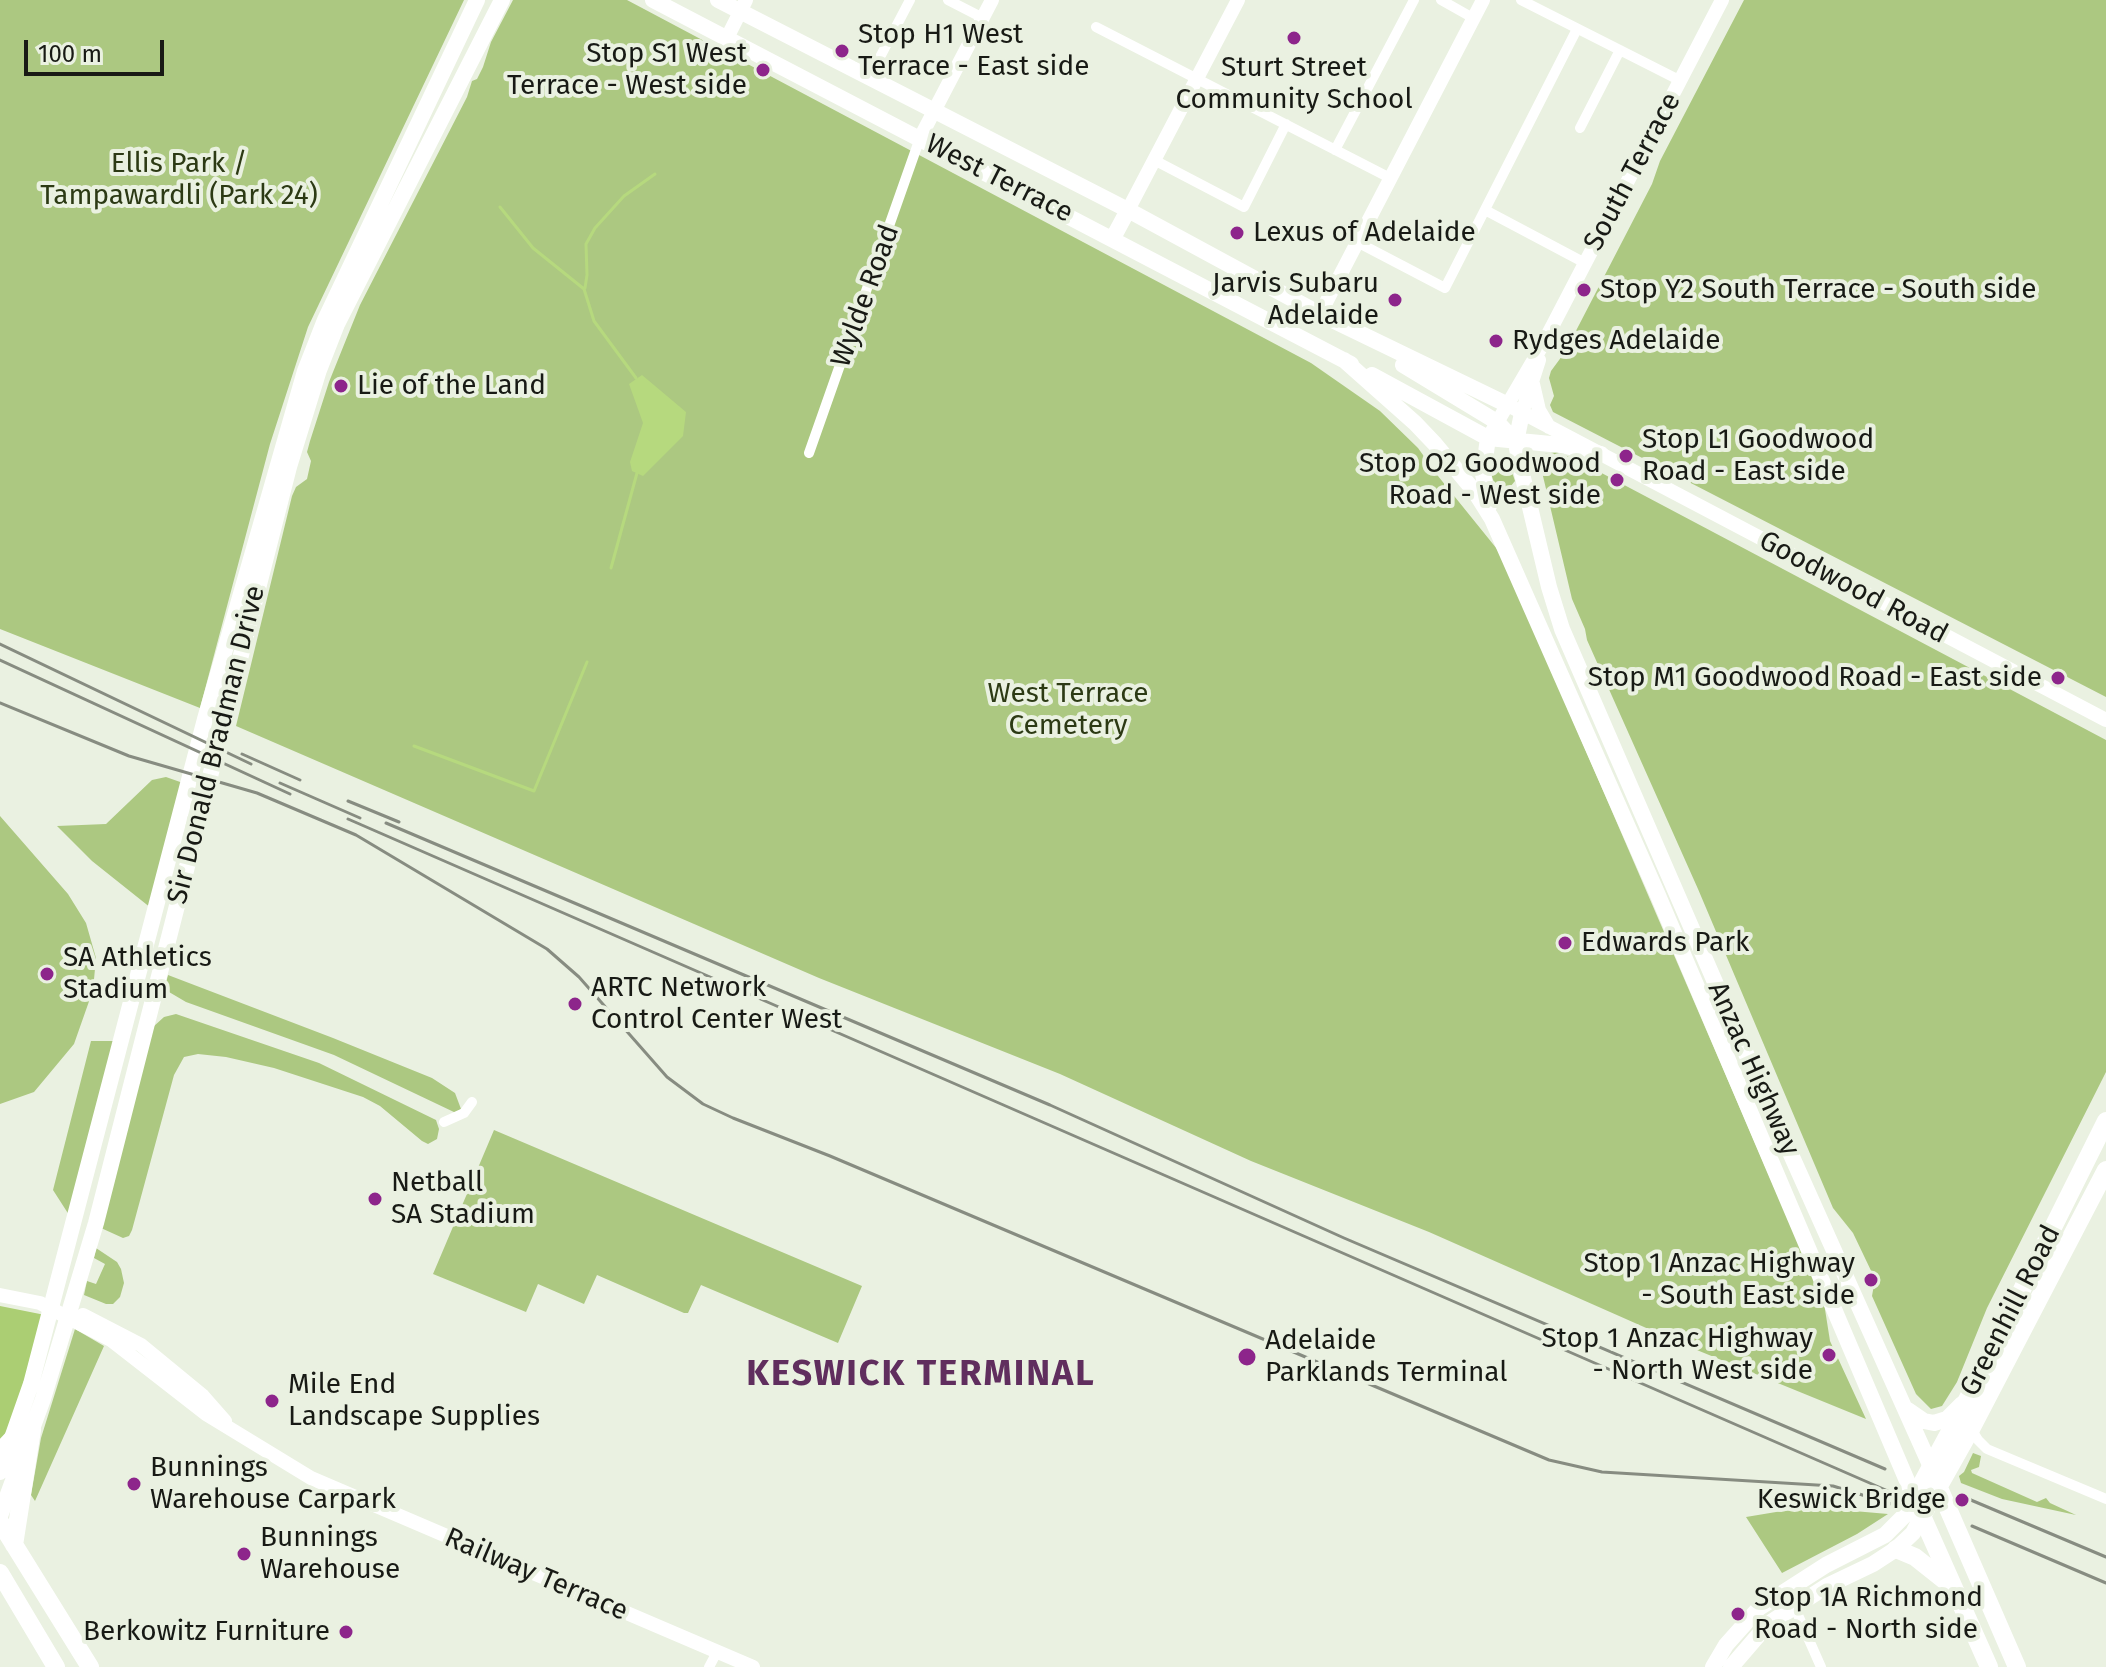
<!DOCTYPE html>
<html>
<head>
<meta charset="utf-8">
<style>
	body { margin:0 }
	#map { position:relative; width:2106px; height:1667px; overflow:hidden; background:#eaf1e1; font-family:"Fira Sans",sans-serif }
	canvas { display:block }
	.scale { position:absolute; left:24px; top:40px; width:140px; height:36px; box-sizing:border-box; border:4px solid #181a15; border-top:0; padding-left:10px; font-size:24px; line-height:28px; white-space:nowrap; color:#181a15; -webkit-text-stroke:6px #eaf1e1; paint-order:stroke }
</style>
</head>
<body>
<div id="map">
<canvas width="2106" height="1667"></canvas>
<div class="scale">100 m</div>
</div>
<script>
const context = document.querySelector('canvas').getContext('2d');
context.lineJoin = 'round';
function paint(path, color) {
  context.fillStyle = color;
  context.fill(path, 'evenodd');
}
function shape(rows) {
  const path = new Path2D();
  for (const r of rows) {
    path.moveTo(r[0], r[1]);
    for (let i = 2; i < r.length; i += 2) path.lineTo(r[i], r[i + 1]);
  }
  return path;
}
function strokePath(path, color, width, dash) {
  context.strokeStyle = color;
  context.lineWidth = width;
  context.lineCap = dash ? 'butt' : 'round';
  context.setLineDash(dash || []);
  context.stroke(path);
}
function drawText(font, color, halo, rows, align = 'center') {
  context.font = font + ' "Fira Sans",sans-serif';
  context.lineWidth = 8;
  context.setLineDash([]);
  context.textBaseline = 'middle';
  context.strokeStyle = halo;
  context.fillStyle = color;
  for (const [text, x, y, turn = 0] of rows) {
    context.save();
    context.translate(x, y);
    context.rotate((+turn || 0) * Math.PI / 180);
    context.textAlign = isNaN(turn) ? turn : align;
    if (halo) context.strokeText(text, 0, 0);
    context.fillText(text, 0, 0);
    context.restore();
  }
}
paint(shape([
	[0,0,464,0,308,327,270,444,200,708,0,629],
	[513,0,627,0,1311,363,1380,411,1418,448,1438,476,1501,554,1824,1303,1830,1341,1866,1419,1687,1346,1429,1232,1251,1161,1060,1074,819,978,236,726,292,496,296,487,307,479,311,461,307,452,310,441,329,382,360,305,467,97,472,81,477,79,483,67,491,42],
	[1744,0,2106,0,2106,697,1553,412,1550,405,1554,396,1549,378,1551,371,1565,352,1652,184,1660,161],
	[1557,452,1577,460,2106,740,2106,1072,1987,1308,1957,1382,1942,1406,1931,1409,1916,1394,1872,1296,1875,1279,1853,1233,1833,1208,1698,889,1587,640,1585,629,1572,599,1538,455],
	[1510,466,1515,481,1500,499,1490,471],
	[166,777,183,783,151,908,92,861,57,826,106,824,152,780],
	[0,816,68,894,86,923,96,958,93,990,74,1044,34,1092,0,1104],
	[168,975,333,1038,432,1078,455,1093,461,1109,456,1113,334,1055,186,1002,169,992,166,983],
	[176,1014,319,1063,436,1120,439,1129,437,1139,428,1144,422,1141,380,1106,363,1097,274,1068,226,1057,198,1054,184,1057,174,1075,132,1230,129,1236,123,1238,101,1228,153,1027,164,1017],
	[91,1041,114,1041,71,1218,53,1190],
	[494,1130,862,1286,838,1343,701,1285,688,1313,684,1313,597,1275,584,1304,538,1284,526,1312,433,1274],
	[96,1248,117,1262,121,1269,124,1283,120,1297,113,1304,106,1304,84,1295,87,1281,96,1284,105,1264,94,1258],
	[75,1329,104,1346,35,1501,31,1495,41,1438],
	[1973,1453,1981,1456,1979,1467,1971,1470,1972,1473,2037,1502,2046,1498,2050,1503,2076,1515,2002,1499,1961,1483,1959,1476,1964,1472],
	[1831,1509,1888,1514,1857,1534,1782,1573,1746,1517,1782,1511]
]), '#acc881');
paint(shape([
	[0,1306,45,1315,9,1435,0,1445]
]), '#abce73');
paint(shape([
	[642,375,686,412,683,436,643,476,632,471,630,462,643,423,629,384]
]), '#b6d97e');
strokePath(shape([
	[500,207,533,248,584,289,594,321,636,378],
	[585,288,587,275,586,244,595,228,624,196,655,174],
	[611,568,637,473],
	[414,746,534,791,587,662]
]), '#b6d97e', 3);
strokePath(shape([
	[948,0,983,18],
	[1441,0,1473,18],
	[1521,0,1681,81],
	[1096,27,1390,178],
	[869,78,910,0],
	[1580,128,1620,50],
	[1335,150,1414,0],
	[1154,160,1244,207,1286,124],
	[1485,210,1585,263],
	[1357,242,1445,288,1577,29],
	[809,453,920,138],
	[444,1122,464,1113,472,1102],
	[1971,1429,1978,1440,1987,1449,2106,1499],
	[1794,1606,1821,1667],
	[709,1667,717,1652]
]), '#fff', 10);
strokePath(shape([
	[727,38,746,0],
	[920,138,992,0],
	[1128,210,1238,0],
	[1320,314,1483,0],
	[1533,384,1539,410,1549,427],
	[1506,404,2106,720],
	[1522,413,1539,360],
	[1488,438,1543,344,1722,0],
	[0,1295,40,1303,111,1340,206,1414,311,1478,753,1667],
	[83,1315,141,1345,203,1396,225,1421]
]), '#fff', 14);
strokePath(shape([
	[653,0,1351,364],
	[718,0,1128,210,1320,314,1506,404],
	[1113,238,1128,210],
	[1344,360,1415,423,1435,444,1475,492,1492,519,1657,893,1922,1516,1913,1533,1896,1549,1873,1564,1827,1586,1768,1624,1731,1667],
	[1403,365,1497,422,1516,442],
	[1372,375,1488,438,1561,445,1601,454],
	[1522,413,1516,442,1519,461,1549,587,1562,629,1754,1072,1931,1467],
	[1488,438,1483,474,1489,506],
	[1908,1410,1924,1421,1934,1423,1947,1419,1962,1404],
	[0,1472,31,1384,205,719,305,371,325,320,477,0],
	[0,1516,43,1399,96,1223,289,467,319,370,337,324,502,0],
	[1713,1667,1726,1645,1759,1608,1826,1565,1885,1535,1904,1516,1914,1498]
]), '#fff', 16);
strokePath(shape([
	[0,1452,13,1438],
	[1936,1481,2017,1667],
	[1914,1498,1967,1400,2106,1121],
	[0,1522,90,1667],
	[14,1545,32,1430],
	[1896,1549,1915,1557,1949,1584],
	[0,1573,56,1667],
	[1989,1667,1922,1516,1971,1429,2106,1170]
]), '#fff', 18);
strokePath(shape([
	[0,644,251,764],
	[0,660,290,794],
	[0,703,129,756,257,793,356,835,547,949,579,977,667,1077,703,1104,733,1118,830,1156,1549,1460,1602,1472,1833,1486,1895,1505],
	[242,754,300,780],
	[280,783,360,818],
	[348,801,399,822],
	[348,819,1888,1491],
	[386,823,1050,1105,1344,1238,1885,1469],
	[1959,1495,2106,1557],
	[1972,1526,2106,1583]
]), '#878c81', 3);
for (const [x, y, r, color] of [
	[1294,38,8,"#8d258b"],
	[842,51,8,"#8d258b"],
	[763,70,8,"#8d258b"],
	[1237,233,8,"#8d258b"],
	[1584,290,8,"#8d258b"],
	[1395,300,8,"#8d258b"],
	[1496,341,8,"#8d258b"],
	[341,386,8,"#8d258b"],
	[1626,456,8,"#8d258b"],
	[1617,480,8,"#8d258b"],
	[2058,678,8,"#8d258b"],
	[1565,943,8,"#8d258b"],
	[47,974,8,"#8d258b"],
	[575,1004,8,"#8d258b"],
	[375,1199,8,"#8d258b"],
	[1871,1280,8,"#8d258b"],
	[1829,1355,8,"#8d258b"],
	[1247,1357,10,"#8d258b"],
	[272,1401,8,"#8d258b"],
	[134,1484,8,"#8d258b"],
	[1962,1500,8,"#8d258b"],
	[244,1554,8,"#8d258b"],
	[1738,1614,8,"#8d258b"],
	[346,1632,8,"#8d258b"]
]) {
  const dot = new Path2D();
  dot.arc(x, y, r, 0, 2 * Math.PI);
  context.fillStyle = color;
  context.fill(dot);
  strokePath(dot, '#eaf1e1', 3);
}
drawText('28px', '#181a15', '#eaf1e1', [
	["Stop H1 West",858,35],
	["Terrace - East side",858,67],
	["Stop S1 West",747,54,"right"],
	["Terrace - West side",747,86,"right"],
	["Sturt Street",1294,68,"center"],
	["Community School",1294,100,"center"],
	["Lexus of Adelaide",1253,233],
	["Jarvis Subaru",1379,284,"right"],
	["Adelaide",1379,316,"right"],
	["Stop Y2 South Terrace - South side",1600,290],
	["Rydges Adelaide",1512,341],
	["Lie of the Land",357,386],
	["Stop L1 Goodwood",1642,440],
	["Road - East side",1642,472],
	["Stop O2 Goodwood",1601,464,"right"],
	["Road - West side",1601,496,"right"],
	["Stop M1 Goodwood Road - East side",2042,678,"right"],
	["Edwards Park",1581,943],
	["SA Athletics",63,958],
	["Stadium",63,990],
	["ARTC Network",591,988],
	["Control Center West",591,1020],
	["Netball",391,1183],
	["SA Stadium",391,1215],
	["Stop 1 Anzac Highway",1855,1264,"right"],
	["- South East side",1855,1296,"right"],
	["Stop 1 Anzac Highway",1813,1339,"right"],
	["- North West side",1813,1371,"right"],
	["Adelaide",1265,1341],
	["Parklands Terminal",1265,1373],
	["Mile End",288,1385],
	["Landscape Supplies",288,1417],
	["Bunnings",150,1468],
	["Warehouse Carpark",150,1500],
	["Keswick Bridge",1946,1500,"right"],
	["Bunnings",260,1538],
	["Warehouse",260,1570],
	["Stop 1A Richmond",1754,1598],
	["Road - North side",1754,1630],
	["Berkowitz Furniture",330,1632,"right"]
], 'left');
drawText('28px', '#2c3a14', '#eaf1e1', [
	["Ellis Park /",179,164],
	["Tampawardli (Park 24)",179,196],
	["West Terrace",1068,694],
	["Cemetery",1068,726]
]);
drawText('28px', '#181a15', '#eaf1e1', [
	["South Terrace",1633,172,-62],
	["West Terrace",999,179,27],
	["Wylde Road",866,296,-70],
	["Goodwood Road",1853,588,28],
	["Sir Donald Bradman Drive",217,745,-76],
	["Anzac Highway",1753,1069,66],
	["Greenhill Road",2011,1311,-63],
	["Railway Terrace",536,1575,23]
]);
context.letterSpacing = '2px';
drawText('bold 36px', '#602e5e', '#eaf1e1', [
	["KESWICK TERMINAL",921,1375]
]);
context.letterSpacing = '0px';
</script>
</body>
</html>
